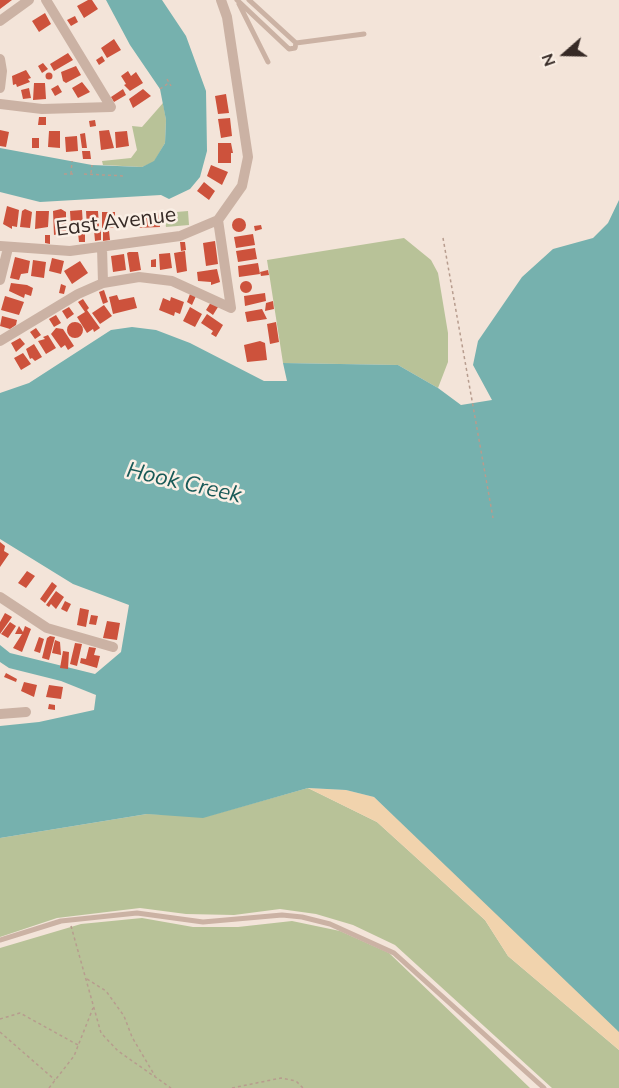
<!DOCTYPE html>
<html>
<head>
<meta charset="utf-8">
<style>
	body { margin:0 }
	#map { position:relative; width:619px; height:1088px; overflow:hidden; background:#f3e4d9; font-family:Mulish,sans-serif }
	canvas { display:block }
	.north { position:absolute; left:535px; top:24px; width:60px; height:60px; -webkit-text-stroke:4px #faefe5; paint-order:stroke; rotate:250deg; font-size:16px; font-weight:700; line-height:24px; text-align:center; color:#362a26 }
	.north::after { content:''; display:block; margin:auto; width:21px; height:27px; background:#362a26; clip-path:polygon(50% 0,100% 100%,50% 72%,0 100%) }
</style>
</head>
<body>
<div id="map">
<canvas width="619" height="1088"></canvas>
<div class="north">N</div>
</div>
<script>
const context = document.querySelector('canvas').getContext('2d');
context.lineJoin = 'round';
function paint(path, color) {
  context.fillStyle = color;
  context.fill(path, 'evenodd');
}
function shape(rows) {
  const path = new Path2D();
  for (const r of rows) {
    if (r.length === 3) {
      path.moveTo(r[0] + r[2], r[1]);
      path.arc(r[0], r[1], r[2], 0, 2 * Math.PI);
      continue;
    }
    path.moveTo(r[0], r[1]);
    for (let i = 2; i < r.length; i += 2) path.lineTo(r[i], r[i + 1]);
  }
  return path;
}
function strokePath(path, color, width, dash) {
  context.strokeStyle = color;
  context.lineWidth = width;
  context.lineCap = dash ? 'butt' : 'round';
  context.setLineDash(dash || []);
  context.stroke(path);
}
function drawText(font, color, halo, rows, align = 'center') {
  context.font = font + ' Mulish,sans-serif';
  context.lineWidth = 5;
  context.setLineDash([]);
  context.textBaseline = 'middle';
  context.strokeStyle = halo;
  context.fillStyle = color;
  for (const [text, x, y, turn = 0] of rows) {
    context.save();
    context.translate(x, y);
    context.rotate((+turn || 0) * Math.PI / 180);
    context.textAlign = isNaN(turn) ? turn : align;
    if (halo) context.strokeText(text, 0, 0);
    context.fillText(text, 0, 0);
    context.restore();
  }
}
paint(shape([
	[163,103,166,120,165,143,154,162,142,167,103,165,102,161,131,158,137,150,132,126,142,127],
	[188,211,189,225,166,227,164,213],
	[404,238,431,260,438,273,448,333,448,362,438,388,398,365,283,363,267,260],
	[308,788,377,822,485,920,508,956,619,1050,619,1088,552,1088,395,945,353,925,316,914,280,909,234,915,186,914,140,908,57,918,0,937,0,838,147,814,208,816],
	[142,918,193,927,238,927,292,921,340,931,389,953,530,1088,0,1088,0,948,81,924]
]), '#b8c298');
paint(shape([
	[308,788,346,790,374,797,619,1028,619,1050,508,956,485,920,377,822]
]), '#f1d3ad');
paint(shape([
	[106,0,162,0,186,36,206,91,207,151,200,177,190,189,169,199,161,195,40,202,0,192,0,148,92,165,142,167,154,161,165,143,166,120,160,89,130,45],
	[619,200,619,1032,374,797,346,790,308,788,203,818,147,814,0,838,0,726,39,722,94,710,96,695,61,681,9,668,0,662,0,645,10,653,95,674,121,652,129,605,73,584,0,539,0,393,29,383,111,330,132,327,156,330,190,343,264,381,287,381,283,363,398,365,438,388,461,405,492,400,473,365,478,341,522,277,553,249,593,238,608,223]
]), '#76b1ae');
paint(shape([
	[0,0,12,0,0,9],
	[88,0,92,0,98,9,84,18,77,6],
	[45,13,51,24,39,32,32,21],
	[75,16,78,22,71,26,67,20],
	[114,39,121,50,107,58,101,48],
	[68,53,73,60,54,71,50,64],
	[102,56,105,61,99,65,96,60],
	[43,63,48,69,42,73,38,66],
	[76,66,81,75,66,83,63,81,61,72],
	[26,70,31,78,28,79,30,82,17,87,16,84,13,85,12,76],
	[128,71,131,76,136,72,143,83,130,91,124,85,126,84,121,76],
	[49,76,3.5],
	[82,82,90,92,78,98,72,88],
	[34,83,45,83,46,99,33,100],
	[58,85,62,92,55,96,51,89],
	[29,88,31,98,23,99,21,90],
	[123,89,126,95,114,102,111,97],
	[143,89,151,96,133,108,129,99],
	[226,94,229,113,218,114,215,96],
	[39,117,46,117,46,125,38,125],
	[230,118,232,136,221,138,218,119],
	[95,120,96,126,90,127,89,121],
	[0,130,9,132,6,147,0,146],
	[109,130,114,148,101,150,99,131],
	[49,131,60,131,60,148,48,147],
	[127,131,129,146,116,148,115,132],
	[85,133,87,148,82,148,80,134],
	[77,136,78,151,66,152,65,137],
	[32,138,39,138,39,148,32,148],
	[218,143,231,143,233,153,231,153,231,163,218,163],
	[82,151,90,151,91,159,83,159],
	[211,165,228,172,222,185,207,176],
	[204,182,215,191,209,200,197,191],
	[7,206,19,210,17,227,12,226,12,229,3,224],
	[25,209,32,212,30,228,20,227,22,211],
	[61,209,66,212,66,232,54,235,53,211],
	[82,210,83,226,71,227,70,211],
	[36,211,49,211,48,227,35,229],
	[86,211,98,211,99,227,87,227],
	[102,212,115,212,115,226,113,228,102,228],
	[158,212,160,227,135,228,134,216],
	[239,225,7],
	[261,225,262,229,255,231,254,226],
	[94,230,101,230,101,240,95,241],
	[103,231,109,231,110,240,103,241],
	[78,233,85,233,85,242,79,242],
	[253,234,255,245,236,248,234,237],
	[45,235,50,235,50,244,45,243],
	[215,241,218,264,206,266,203,243],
	[180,242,185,242,186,250,181,251],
	[255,248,257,259,238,262,236,251],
	[185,251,187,271,177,273,174,253],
	[129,252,138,252,141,270,130,272,127,253],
	[170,253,172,268,160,270,159,254],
	[124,254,126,270,113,272,111,256],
	[15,257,30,261,28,273,21,274,19,280,10,278],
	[52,258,64,261,61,274,49,271],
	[156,259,156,267,151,267,151,260],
	[33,260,46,262,44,278,31,276],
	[80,261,88,273,72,284,64,271],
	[258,263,260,274,239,277,238,266],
	[217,269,220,282,211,285,211,282,198,281,197,272],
	[268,270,269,275,261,276,260,272],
	[246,287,6],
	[11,283,27,285,33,288,31,296,25,294,24,298,9,291],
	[61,284,66,286,64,294,59,293],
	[104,290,108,302,103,304,99,292],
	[265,293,266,301,245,306,244,296],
	[190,294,196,296,192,305,187,302],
	[117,295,119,300,134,297,137,308,113,314,109,297],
	[5,296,24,302,19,315,1,310],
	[171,297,184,302,180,314,175,312,174,316,159,310,163,298,170,301],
	[83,299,89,308,87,310,100,328,94,332,93,329,87,333,77,317,85,312,78,302],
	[273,301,274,309,265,311,266,303],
	[211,302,218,307,213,315,206,310],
	[104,305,112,316,100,324,92,313],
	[69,307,74,314,67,319,62,311],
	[190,307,202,314,195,327,183,321],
	[262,309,267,319,247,322,245,312],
	[207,314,223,325,216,337,211,334,213,331,201,323],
	[56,315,61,323,54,327,49,319],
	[2,316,17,320,16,325,10,329,0,326],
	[276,322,279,342,270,344,267,324],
	[75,330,8],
	[36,328,41,335,35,339,30,332],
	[56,328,63,329,74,346,68,350,65,345,61,348,51,334],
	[48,335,56,348,46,354,38,341,45,339,43,337],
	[20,338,25,344,16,352,11,343],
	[260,341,265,343,267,360,247,362,244,345],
	[34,344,42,357,35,361,32,358,30,359,26,349],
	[23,353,31,364,21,370,14,358],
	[0,542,5,546,4,551,9,554,0,567],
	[27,571,35,576,26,588,18,583],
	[52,582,57,586,45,603,40,599],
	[56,591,64,597,56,609,51,604,49,607,46,605],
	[65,601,71,604,67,612,61,609],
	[80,608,89,610,86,627,77,625],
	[5,613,12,617,0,634,0,622],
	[91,615,98,616,96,625,89,624],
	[107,621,120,623,117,640,103,638],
	[10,622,16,626,8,638,1,634],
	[19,626,23,632,25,626,31,629,22,652,13,648,22,634,15,634],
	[50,636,55,637,49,660,42,658,47,638],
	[39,637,44,639,40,653,34,651],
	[55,640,60,642,61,655,52,653],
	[75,643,82,644,77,666,70,664],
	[89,647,96,648,94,655,100,656,97,668,80,663,81,658,86,659],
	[63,651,69,652,68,669,60,668],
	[6,673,17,679,16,682,4,677],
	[24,682,37,685,34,697,21,691],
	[49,685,63,687,61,699,46,697],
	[49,704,55,705,55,710,48,709]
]), '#cd523c');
strokePath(shape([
	[167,79,171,86],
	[160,89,170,82],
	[91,173,92,165],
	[64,174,75,174],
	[71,174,72,161],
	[84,174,125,176],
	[443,238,493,518],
	[71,926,101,1033,118,1051,171,1088],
	[87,979,106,991,124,1016,132,1037,155,1076],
	[0,1019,20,1013,78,1045],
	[0,1032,55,1080],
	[49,1088,74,1056,93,1008],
	[232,1088,281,1078,296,1081,303,1088]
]), '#b79c8e', 1.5, [3, 3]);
strokePath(shape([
	[237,0,289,49,295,48,296,43,364,34],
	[249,0,296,43],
	[239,4,268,62],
	[0,940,61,921,137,913,203,922,282,915,302,917,330,924,394,953,544,1088]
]), '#cbb2a4', 5);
strokePath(shape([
	[0,21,29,0],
	[0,59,2,71,0,88],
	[0,104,42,109,111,107,46,0],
	[218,220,231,308],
	[0,246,70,251,180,236,218,220,242,186,248,157,227,17,221,0],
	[102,247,103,283],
	[0,280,8,248],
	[0,341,78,294,103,283,139,277,172,281,231,308],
	[0,597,47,628,113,647],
	[0,714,26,712]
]), '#cbb2a4', 10);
drawText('21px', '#362a26', '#faefe5', [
	["East Avenue",116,222,-7]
]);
drawText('italic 22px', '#195a58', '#faefe5', [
	["Hook Creek",184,483,13]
]);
</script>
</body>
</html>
